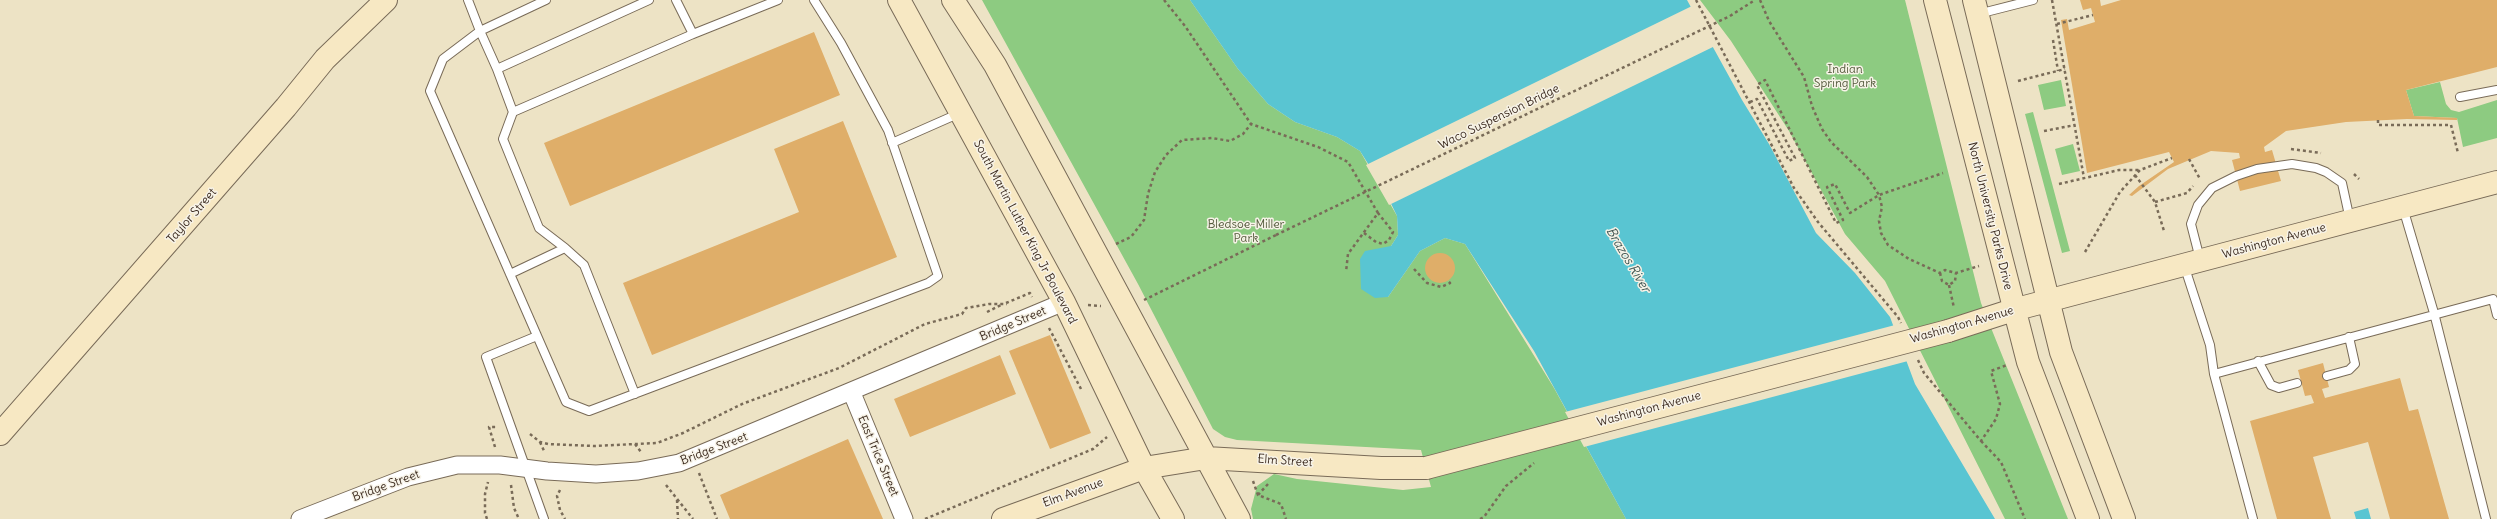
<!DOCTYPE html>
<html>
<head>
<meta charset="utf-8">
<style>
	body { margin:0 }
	canvas { display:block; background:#ede3c5 }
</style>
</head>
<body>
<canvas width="2497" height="519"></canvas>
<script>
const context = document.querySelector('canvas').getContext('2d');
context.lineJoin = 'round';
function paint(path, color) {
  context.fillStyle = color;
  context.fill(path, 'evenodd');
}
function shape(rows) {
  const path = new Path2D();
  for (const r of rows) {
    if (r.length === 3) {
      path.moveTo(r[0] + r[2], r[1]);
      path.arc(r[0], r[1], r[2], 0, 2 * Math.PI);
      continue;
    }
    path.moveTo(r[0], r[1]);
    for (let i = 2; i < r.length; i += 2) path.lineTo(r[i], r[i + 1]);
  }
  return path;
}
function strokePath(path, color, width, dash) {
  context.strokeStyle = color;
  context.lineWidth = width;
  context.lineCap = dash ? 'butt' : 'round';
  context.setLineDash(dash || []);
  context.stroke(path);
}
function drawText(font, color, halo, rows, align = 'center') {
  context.font = font + ' Delius,sans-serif';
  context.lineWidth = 3;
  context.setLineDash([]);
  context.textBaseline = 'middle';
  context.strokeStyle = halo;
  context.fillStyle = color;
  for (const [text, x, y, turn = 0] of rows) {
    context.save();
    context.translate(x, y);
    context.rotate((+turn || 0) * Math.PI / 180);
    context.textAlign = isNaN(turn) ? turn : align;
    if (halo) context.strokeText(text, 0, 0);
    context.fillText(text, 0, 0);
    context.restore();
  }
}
paint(shape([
	[982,0,1190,0,1238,69,1268,104,1295,122,1337,137,1360,151,1397,216,1398,235,1391,246,1388,297,1420,251,1445,238,1465,244,1554,388,1626,519,1253,519,1251,509,1257,486,1274,474,1297,479,1403,490,1431,487,1421,450,1237,440,1225,437,1213,429,1138,284],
	[1700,0,1905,0,1981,303,2068,519,2005,519,1885,281,1845,234,1789,131,1731,41],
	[2061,80,2066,106,2044,110,2038,85],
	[2440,82,2446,104,2451,110,2459,112,2497,100,2497,138,2463,147,2457,118,2414,116,2406,90],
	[2033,112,2070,251,2062,253,2025,114],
	[2073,144,2080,171,2062,175,2055,149]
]), '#8dcb81');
paint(shape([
	[1190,0,1687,0,1742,100,1769,144,1816,233,1855,273,1890,317,1915,384,1995,519,1626,519,1534,351,1465,244,1445,238,1420,251,1388,297,1375,298,1361,289,1360,259,1365,251,1391,246,1398,235,1397,216,1384,189,1360,151,1337,137,1295,122,1268,104,1238,69],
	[2368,508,2371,519,2356,519,2354,512]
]), '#59c5d2');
paint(shape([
	[1692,6,1715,46,1389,205,1366,165],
	[1895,325,1908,361,1584,447,1565,412]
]), '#ede3c5');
paint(shape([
	[2080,0,2100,0,2101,6,2121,0,2497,0,2497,67,2406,90,2414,116,2457,118,2457,120,2407,119,2346,122,2286,131,2264,147,2265,152,2272,150,2281,181,2240,191,2232,160,2240,158,2239,153,2211,151,2168,169,2132,196,2129,195,2139,186,2174,162,2169,152,2087,173,2061,20,2067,19,2069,30,2095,22,2091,8,2083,10],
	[814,32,840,95,570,206,544,143],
	[843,121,897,257,652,355,623,283,799,212,774,149],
	[1440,268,15],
	[1050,335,1091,433,1050,449,1009,351],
	[1000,355,1016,394,910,437,894,399],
	[2323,363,2329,387,2322,389,2325,398,2400,378,2409,411,2418,409,2449,519,2390,519,2368,442,2313,457,2331,519,2277,519,2250,421,2314,403,2311,395,2305,396,2298,370],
	[848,439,883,519,730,519,720,495]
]), '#dfae69');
const lane = shape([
	[468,0,480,31,443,59,430,91,566,402,589,411,928,283,938,276,888,130,841,43,814,0],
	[546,0,480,31,497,69,513,112,503,139,539,228,565,248],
	[676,0,693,34,778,0],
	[1978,14,2033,0],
	[497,69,649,0],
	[2460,97,2497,90],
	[513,112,693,34],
	[892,143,960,113],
	[2403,208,2434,313,2486,519],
	[2200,259,2191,224,2198,205,2212,188,2236,176,2257,169,2292,164,2316,168,2326,172,2342,183,2350,220],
	[2184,265,2210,345,2214,374],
	[510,274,565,248,584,265,635,394],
	[537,336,486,357,544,519],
	[2258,361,2271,385,2279,388,2297,383],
	[2327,376,2349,370,2355,364,2349,337],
	[2253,519,2214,374,2493,299,2497,315]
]);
const street = shape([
	[852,393,904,519],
	[300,519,408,477,457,465,500,465,547,471,596,474,638,471,679,463,1064,302]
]);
const secondary = shape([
	[899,0,1064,302,1144,468,1173,519],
	[953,0,995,65,1239,519],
	[1935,0,2028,362,2088,519],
	[1974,0,2061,352,2124,519],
	[1948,331,2013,310,2497,182],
	[0,434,286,107,325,59,386,0],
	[1003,519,1144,468,1206,458,1381,468,1426,468]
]);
strokePath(lane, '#796b58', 10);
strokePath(street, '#796b58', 19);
strokePath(secondary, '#796b58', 24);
strokePath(shape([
	[1164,0,1185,26,1251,124],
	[1696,0,1794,188,1818,222,1898,317,1901,323],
	[1760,0,1769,21,1804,77,1812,106,1822,129,1831,142,1867,177,1879,195,1882,207,1879,221,1881,233,1888,245,1909,259,1940,273,1945,270,1956,273,1979,266],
	[2052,0,2084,178],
	[1730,16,1755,0],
	[2057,24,2093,15],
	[2053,40,2058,71],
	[2018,81,2065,69],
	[1750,102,1757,99,1789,161,1795,158,1757,85,1765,80,1836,223,1843,220,1827,187,1835,184,1850,213,1879,195,1943,173],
	[2378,120,2378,125,2451,125,2458,153],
	[2044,131,2075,125],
	[2291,149,2321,153],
	[2189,159,2200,179],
	[2354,174,2359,179],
	[2135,175,2155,202,2164,231],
	[2059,184,2119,170,2140,170],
	[2155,202,2187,193,2193,186],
	[1364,233,1376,242,1383,244,1389,240,1393,232,1378,213],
	[1116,244,1131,237,1144,220,1148,194,1155,172,1166,155,1182,140,1212,138,1230,141,1243,134,1251,124,1318,147,1348,162,1378,213,1348,254,1346,272],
	[2085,252,2120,192,2140,170,2172,158],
	[1414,269,1427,283,1441,287,1450,283,1448,281],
	[1940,273,1942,281,1949,285,1955,281,1956,273],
	[1949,285,1954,308],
	[1144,300,1276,235],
	[1006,303,1030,293,1032,297],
	[1088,305,1101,306],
	[987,312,1001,305],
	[1049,328,1081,389],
	[1918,360,1924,373,1981,441,1996,419,2000,404,1991,371,2007,365],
	[530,434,540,442,548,444,594,446,657,443,683,433,742,404,839,368,925,324,962,314,966,308,989,304,1007,304],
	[1981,441,2001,462,2025,519],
	[540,442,545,453],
	[635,444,641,452],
	[495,447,489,427,496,427],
	[699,473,717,519],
	[1253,481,1258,495],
	[1268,484,1258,495,1281,504,1286,519],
	[511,485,514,508,519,519],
	[666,485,693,519],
	[560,490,557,496,560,510,565,519],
	[677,500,678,519],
	[487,519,485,513,485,494,488,482],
	[925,519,1093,449,1107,437],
	[1480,519,1484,517,1506,486,1534,463]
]), '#796b58', 2.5, [3, 3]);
strokePath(lane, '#fff', 8);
strokePath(street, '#fff', 17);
strokePath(secondary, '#f7e8c3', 22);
const secondaryBridge = shape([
	[1426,468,1948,331]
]);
strokePath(secondaryBridge, '#796b58', 24, []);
strokePath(shape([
	[1276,235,1730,16]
]), '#796b58', 2.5, [3, 3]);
strokePath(secondaryBridge, '#f7e8c3', 22);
drawText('12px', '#545a3c', '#f7f3e8', [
	["Indian",1845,70],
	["Spring Park",1845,84],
	["Bledsoe-Miller",1246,225],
	["Park",1246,239]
]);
drawText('12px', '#3b2a1e', '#f7f3e8', [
	["Waco Suspension Bridge",1499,117,-26],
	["Taylor Street",192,216,-49],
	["North University Parks Drive",1990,216,76],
	["South Martin Luther King Jr Boulevard",1025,232,62],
	["Washington Avenue",2274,241,-15],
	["Bridge Street",1013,324,-23],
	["Washington Avenue",1962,325,-16],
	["Washington Avenue",1649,409,-15],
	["Bridge Street",714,449,-21],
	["East Trice Street",878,456,67],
	["Elm Street",1285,461,4],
	["Bridge Street",386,486,-20],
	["Elm Avenue",1073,493,-20]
]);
drawText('italic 13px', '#445854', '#f7f3e8', [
	["Brazos River",1628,260,59]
]);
</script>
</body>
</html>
